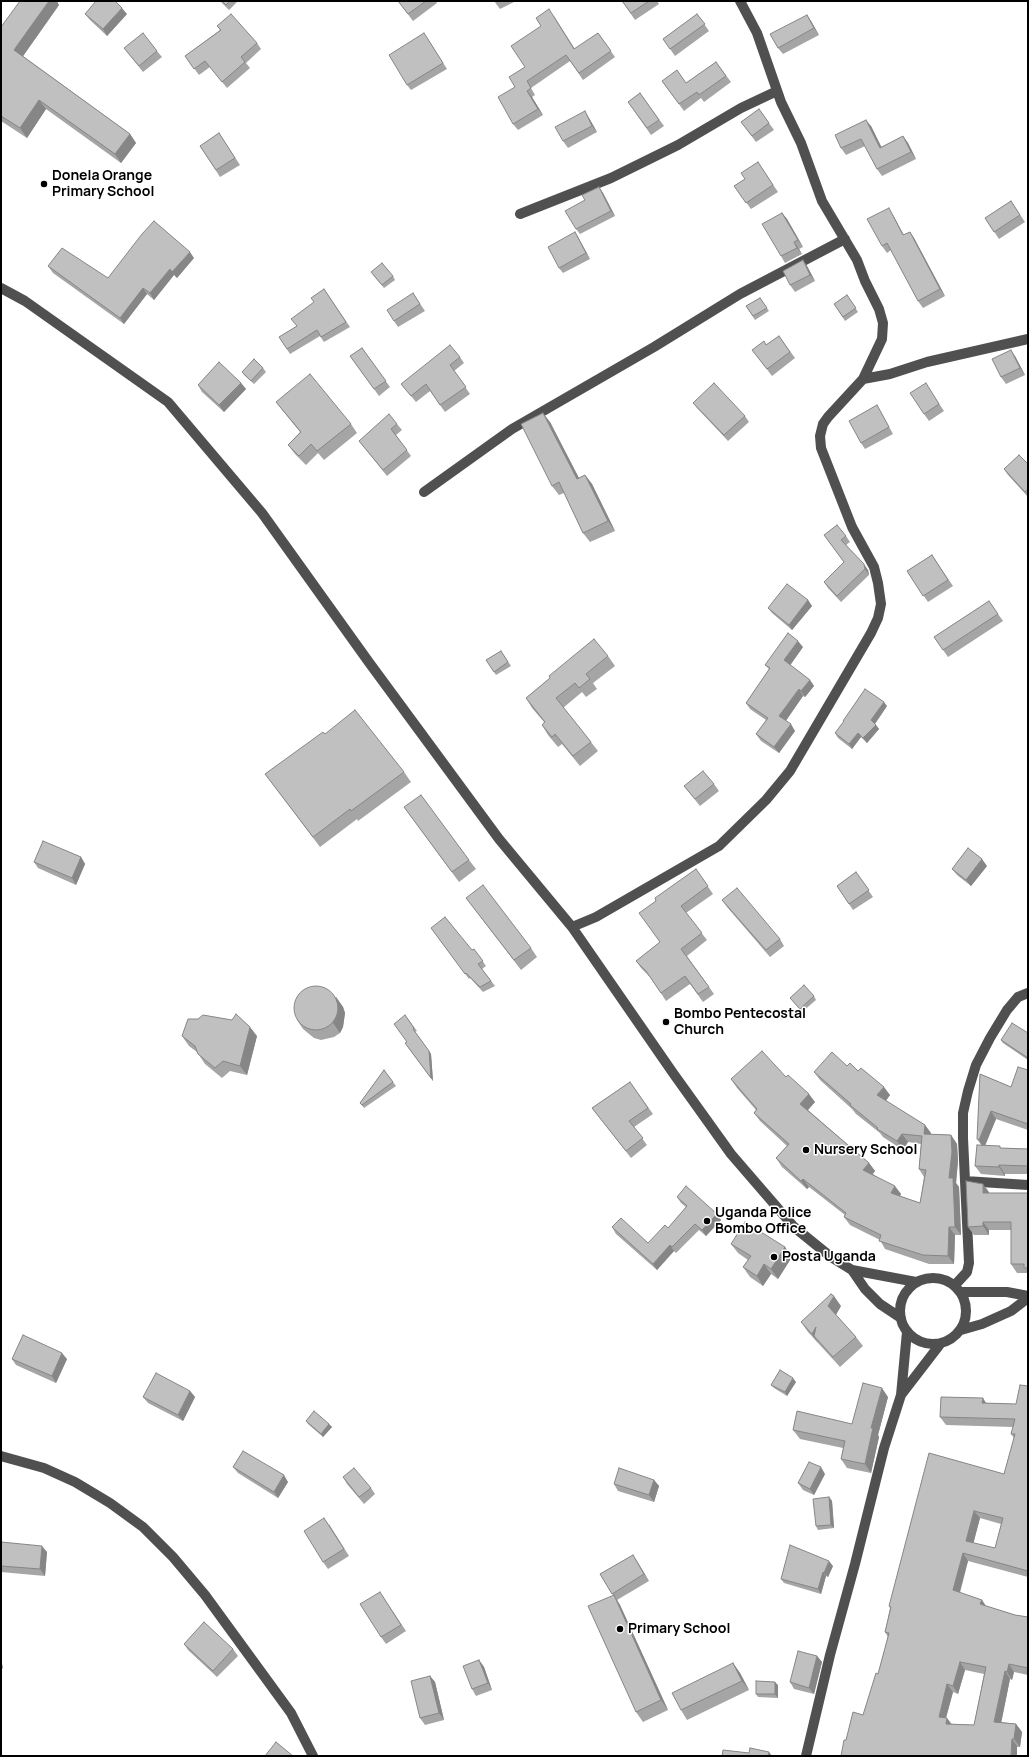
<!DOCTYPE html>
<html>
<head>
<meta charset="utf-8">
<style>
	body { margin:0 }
	#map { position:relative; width:1029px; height:1757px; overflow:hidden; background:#fff; font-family:Manrope,sans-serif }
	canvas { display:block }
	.frame { position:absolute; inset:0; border:2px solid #000; pointer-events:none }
</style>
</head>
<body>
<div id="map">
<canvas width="1029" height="1757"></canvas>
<div class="frame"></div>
</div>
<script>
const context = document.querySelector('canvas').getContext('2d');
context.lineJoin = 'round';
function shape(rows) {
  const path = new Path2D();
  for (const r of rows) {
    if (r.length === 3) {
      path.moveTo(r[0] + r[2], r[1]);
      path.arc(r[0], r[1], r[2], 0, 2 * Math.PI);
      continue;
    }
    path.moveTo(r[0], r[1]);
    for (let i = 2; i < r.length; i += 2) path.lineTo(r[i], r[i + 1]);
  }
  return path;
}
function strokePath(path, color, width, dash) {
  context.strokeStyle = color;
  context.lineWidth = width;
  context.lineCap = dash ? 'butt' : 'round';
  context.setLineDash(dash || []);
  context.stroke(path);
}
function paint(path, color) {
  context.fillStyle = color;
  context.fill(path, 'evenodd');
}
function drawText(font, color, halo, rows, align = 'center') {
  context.font = font + ' Manrope,sans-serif';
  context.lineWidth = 3;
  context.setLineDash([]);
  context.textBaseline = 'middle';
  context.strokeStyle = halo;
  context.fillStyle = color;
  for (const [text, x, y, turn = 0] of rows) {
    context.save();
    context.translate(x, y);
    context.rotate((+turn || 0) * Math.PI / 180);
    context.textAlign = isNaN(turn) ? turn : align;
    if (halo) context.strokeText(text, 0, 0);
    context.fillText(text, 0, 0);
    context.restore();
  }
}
strokePath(shape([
	[520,214,611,178,678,145,741,108,777,91],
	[1,288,25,301,168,402,262,513,368,661,499,839,572,927,673,1073,731,1154,794,1227,831,1257,852,1270,916,1282],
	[863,379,890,374,927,362,1028,339],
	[424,492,512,429,654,347,740,294,845,239],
	[572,927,596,917,719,846,766,800,790,771,871,633,878,618,881,604,878,583,874,567,852,527,821,448,820,436,823,424,828,417,863,379,882,339,883,323,879,309,865,281,857,260,822,201,801,143,781,102,757,33,740,1],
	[1028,993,1018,997,1007,1010,990,1038,976,1065,968,1091,963,1113,963,1138,965,1181,1028,1185],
	[852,1270,865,1289,880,1304,901,1318],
	[933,1311,33],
	[955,1285,967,1272,969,1263,965,1181],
	[962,1292,1007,1292,1028,1296],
	[961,1330,982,1324,1011,1311,1028,1298],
	[901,1395,941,1343],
	[1,1456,44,1468,75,1482,110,1503,143,1527,173,1557,205,1595,291,1713,313,1756],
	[806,1756,830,1655,855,1564,884,1448,901,1395,907,1332]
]), '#505050', 10);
paint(shape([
	[220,1,238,1,229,10],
	[398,1,436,1,437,3,413,21],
	[494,1,516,1,500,9],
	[622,1,657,1,659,4,635,20],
	[59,5,23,56,130,134,136,143,121,163,46,109,27,138,1,121,1,27],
	[85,14,127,14,107,36,90,20],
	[697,14,709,31,675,56,663,39],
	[807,15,811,21,819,35,783,54,778,48],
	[554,16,575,49,598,33,615,57,583,80,570,61,531,88,535,95,532,97,543,115,518,130,513,124,525,67,541,26],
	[217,26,257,43,261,49,246,63,250,68,227,88,210,67,199,75,185,56,220,30],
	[428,39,447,69,411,90,407,85],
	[124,48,157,51,162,57,143,72],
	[716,62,731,82,704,102,701,98,684,111,662,81,686,83],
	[640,93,664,126,651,135,628,102],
	[759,109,774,130,756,142,741,122],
	[589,118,597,132,568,148,563,141],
	[871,126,881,147,903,136,908,143,916,159,882,176,877,169,865,146,846,155,841,148],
	[219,133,240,165,220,177,200,146],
	[758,162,778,192,751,209,734,186,745,179],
	[599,187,603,193,615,216,580,234,576,229,585,200],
	[1011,201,1025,222,999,239,985,218],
	[782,213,787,219,803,247,799,249,802,254,785,263,781,256],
	[893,215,904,235,910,232,914,238,945,296,923,308,918,301,891,250,887,253,882,246],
	[575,232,578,237,590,259,563,273,559,268],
	[194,258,177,278,174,275,154,300,147,294,124,324,53,273,48,266,108,278],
	[803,260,807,266,815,281,795,292,790,285],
	[373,275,393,276,395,280,384,288],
	[324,289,350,327,324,342,320,336,290,354,279,337,297,326],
	[413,293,425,311,398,327,394,321],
	[847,295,858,312,845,321,834,304],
	[760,298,769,311,755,320,746,306],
	[779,336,795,358,772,376,752,350,766,345],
	[362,348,390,387,379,396,350,356],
	[1015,356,1025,375,1006,384,1001,377],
	[460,357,464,363,454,371,470,394,445,412,430,391,416,402,401,384],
	[263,368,266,372,254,384,244,375,242,372],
	[241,383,246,389,224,412,202,392,198,385],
	[930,390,944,411,929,421,924,414],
	[276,402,351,424,357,433,324,460,318,453,306,465,295,454,288,445,300,432,283,411],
	[693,403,745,416,749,422,728,441,697,408],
	[877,405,881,412,893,434,865,449,861,443],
	[550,422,579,478,585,475,592,484,615,531,590,542,583,533,564,493,559,495,552,486],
	[397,424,402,430,396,435,411,456,387,476,359,441],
	[1028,464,1028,497,1008,475,1004,469],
	[824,535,846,536,850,542,846,545,868,570,869,575,841,602,828,588,824,582,844,562],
	[932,555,953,586,928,602,907,571],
	[808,600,812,606,792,630,772,613,768,608],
	[989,601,1003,621,948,657,934,637],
	[803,647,790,665,810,680,814,686,805,697,803,696,786,721,795,731,779,753,761,741,756,734,766,720,750,709,746,703,769,669,765,665],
	[501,651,511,666,496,675,486,660],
	[608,656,615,666,593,683,597,689,586,697,582,692,563,708,591,742,598,751,580,766,562,744,558,747,548,735,542,725,544,722,532,708,526,698,550,678],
	[887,706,875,724,879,729,867,743,861,737,852,749,838,738,835,733,844,722,843,721],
	[325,734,404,772,411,782,358,821,357,819,320,847,265,774],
	[714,784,719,791,700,806,684,786],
	[404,807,469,860,476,869,459,882],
	[81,857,85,864,76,885,38,868,34,862],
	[987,866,971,886,957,875,952,869],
	[696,869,713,894,686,913,707,940,687,956,714,994,703,1002,690,984,666,1001,651,978,641,968,636,961,660,942,656,901],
	[856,872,873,897,853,910,837,886],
	[466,898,531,948,537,957,521,970],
	[722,900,780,939,784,946,770,957,727,907],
	[431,928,472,950,474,949,486,966,482,969,495,986,483,992,470,978,469,979],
	[814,996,816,1000,802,1012,790,998],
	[336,997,343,1007,345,1013,343,1027,340,1033,334,1037,321,1040,314,1038,303,1029,297,1020],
	[405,1015,417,1031,415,1032,431,1054,433,1081,407,1046],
	[1028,1033,1028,1060,1003,1043,1001,1040],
	[182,1036,257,1036,247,1075,230,1071,222,1078,205,1064,197,1052,189,1046],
	[847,1066,858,1071,890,1095,886,1101,925,1125,931,1134,951,1135,957,1144,958,1161,956,1183,959,1187,961,1235,955,1235,954,1264,929,1264,885,1249,880,1240,850,1225,844,1217,845,1215,809,1187,807,1189,782,1167,776,1158,787,1146,760,1121,754,1113,756,1110,737,1088,731,1079,786,1077,815,1102,808,1110,869,1163,875,1171,873,1174,901,1194,900,1196,920,1203,924,1177,919,1169,921,1144,908,1142,903,1150,883,1137,880,1133,856,1114,852,1109,820,1080,814,1072],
	[384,1070,396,1086,364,1108,360,1103],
	[1028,1070,1028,1130,996,1119,985,1146,1002,1148,1028,1149,1028,1174,1005,1174,1005,1176,981,1174,975,1166,981,1145,977,1139,980,1074,1011,1087],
	[630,1082,653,1114,634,1127,647,1145,631,1158,592,1108],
	[989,1192,989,1193,1028,1193,1028,1273,1017,1273,1011,1264,1011,1230,989,1230,989,1235,974,1235,968,1227],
	[677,1197,717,1214,721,1220,706,1236,699,1230,676,1253,674,1251,657,1270,616,1234,612,1227,648,1243,668,1228,686,1207,681,1203],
	[731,1244,785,1247,792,1257,778,1279,771,1274,763,1286,750,1277,743,1267,748,1260,738,1253],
	[841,1306,836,1315,856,1337,863,1346,840,1367,808,1332,801,1322],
	[12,1359,67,1359,56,1383,16,1365],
	[796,1382,787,1396,774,1388,771,1385],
	[1028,1386,1028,1577,968,1561,960,1593,982,1600,986,1606,1015,1615,1028,1617,1028,1675,1014,1672,1012,1680,1010,1679,1001,1722,1016,1724,1022,1732,1020,1747,846,1740,863,1715,878,1674,888,1637,885,1632,890,1608,889,1606,1004,1474,1014,1438,1011,1434,1013,1427,946,1425,940,1417,986,1403,1016,1404],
	[980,1518,1001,1524,995,1548,973,1543],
	[965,1670,984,1674,974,1725,951,1724,946,1718,953,1692,958,1694],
	[190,1391,195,1397,183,1421,148,1403,143,1397],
	[888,1397,878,1435,879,1437,871,1473,847,1468,841,1459,843,1448,800,1439,793,1430,852,1424],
	[306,1421,329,1424,332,1427,323,1437,308,1424],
	[233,1467,288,1482,278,1498,238,1473],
	[825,1474,814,1495,803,1490,798,1483],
	[343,1477,371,1488,375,1494,364,1504,347,1484],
	[654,1480,659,1486,654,1502,618,1491,614,1484],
	[829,1497,832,1501,834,1528,818,1530,816,1526],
	[329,1524,349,1556,328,1569,323,1562],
	[1,1542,47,1552,45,1576,1,1572],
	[633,1555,649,1581,617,1600,620,1605,668,1710,643,1722,636,1712,613,1595,600,1574],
	[833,1566,828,1577,826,1576,821,1594,784,1583,781,1579],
	[384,1598,406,1631,386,1644,381,1637],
	[184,1644,233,1649,238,1656,217,1677,188,1650],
	[817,1656,822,1662,814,1694,794,1689,790,1682],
	[479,1660,484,1667,492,1690,476,1696,472,1689],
	[733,1663,740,1673,749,1690,687,1720,681,1710],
	[430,1676,435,1682,444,1720,425,1725,420,1718],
	[778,1685,778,1698,758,1697,756,1694]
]), '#a5a5a5');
paint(shape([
	[49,1,57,1,59,5,21,59,14,50],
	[122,8,127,14,107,36,103,29],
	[807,15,811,21,819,35,814,28],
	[527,91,532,97,543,115,538,109],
	[39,100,46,109,27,138,20,128],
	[585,111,597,132,592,126],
	[866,120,871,126,885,154,880,148],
	[130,134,136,143,121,163,115,154],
	[903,136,908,143,916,159,911,152],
	[599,187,603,193,615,216,611,211],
	[889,208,893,215,907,242,903,235],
	[782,213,787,219,803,247,798,240],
	[575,232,578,237,590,259,586,253],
	[910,232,914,238,945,296,940,289],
	[794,242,799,249,802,254,797,248],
	[190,252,194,258,177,278,172,272],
	[803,260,807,266,815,281,810,275],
	[170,269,174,275,154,300,150,293],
	[143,288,147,294,124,324,120,318],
	[1011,350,1015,356,1025,375,1020,368],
	[241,383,246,389,224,412,219,405],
	[543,413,550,422,584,488,577,479],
	[585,475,592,484,615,531,608,521],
	[864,564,868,570,869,575,865,569],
	[808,600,812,606,792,630,789,625],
	[798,641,803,647,789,667,784,660],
	[810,680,814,686,805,697,801,691],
	[799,689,803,696,784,723,779,716],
	[884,702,887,706,874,725,871,720],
	[791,724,795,731,779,753,774,747],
	[876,725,879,729,867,743,863,738],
	[858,733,861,737,852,749,849,744],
	[81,857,85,864,76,885,72,878],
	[982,859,987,866,971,886,966,880],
	[336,997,343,1007,345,1013,343,1027,340,1033,333,1023],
	[250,1027,257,1036,247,1075,240,1066],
	[429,1051,431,1054,433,1081,431,1078],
	[884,1087,890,1095,883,1104,877,1095],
	[809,1094,815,1102,806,1112,800,1104],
	[991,1111,996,1119,984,1148,979,1140],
	[925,1125,931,1133,930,1142,924,1134],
	[902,1134,908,1142,903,1150,897,1141],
	[951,1135,957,1144,958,1161,956,1183,959,1187,961,1235,955,1227,949,1178],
	[869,1163,875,1171,869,1178,863,1170],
	[999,1165,1005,1174,1005,1176,999,1167],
	[803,1179,809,1187,807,1189,801,1181],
	[983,1184,989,1192,989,1201,983,1193],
	[895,1186,901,1194,897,1202,891,1193],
	[717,1214,721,1220,706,1236,702,1230],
	[983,1222,989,1230,989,1235,983,1226],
	[949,1227,955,1235,954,1264,948,1256],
	[670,1245,674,1251,657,1270,653,1264],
	[785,1247,792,1257,778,1279,771,1269],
	[764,1264,771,1274,763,1286,757,1276],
	[834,1296,841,1306,835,1316,828,1306],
	[816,1327,814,1336,818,1344,812,1334],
	[62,1353,67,1359,56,1383,52,1376],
	[793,1378,796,1382,787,1396,785,1392],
	[882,1388,888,1397,878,1435,879,1437,871,1473,865,1464,871,1428],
	[190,1391,195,1397,183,1421,178,1415],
	[983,1398,988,1406,982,1403],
	[329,1424,332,1427,323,1437,321,1434],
	[821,1467,825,1474,814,1495,810,1489],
	[284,1475,288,1482,278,1498,274,1492],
	[654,1480,659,1486,654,1502,649,1495],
	[829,1497,832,1501,834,1528,831,1525],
	[974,1511,980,1518,972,1549,966,1541],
	[42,1546,47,1552,45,1576,40,1569],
	[963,1553,968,1561,958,1598,953,1590],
	[633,1555,637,1561,649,1581,644,1574],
	[829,1561,833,1566,828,1577,824,1573],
	[823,1572,826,1576,821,1594,818,1589],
	[614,1595,620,1605,668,1710,661,1700],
	[982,1600,987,1608,980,1604],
	[817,1656,822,1662,814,1694,809,1688],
	[1,1657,3,1669,1,1667],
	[479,1660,484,1667,492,1690,488,1683],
	[960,1662,965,1670,958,1694,953,1686],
	[733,1663,740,1673,749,1690,742,1681],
	[1009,1664,1014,1672,1012,1680,1007,1672],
	[1005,1671,1010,1679,1000,1729,994,1722],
	[430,1676,435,1682,444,1720,439,1713],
	[775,1682,778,1685,778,1698,775,1694],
	[947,1684,953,1692,944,1725,939,1717],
	[947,1718,953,1726,946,1724],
	[1016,1724,1022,1732,1020,1747,1014,1739],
	[1012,1739,1017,1746,1017,1756,1011,1756],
	[769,1752,772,1756,768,1756]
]), '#868686');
const building = shape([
	[20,1,49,1,14,50,130,134,115,154,39,100,20,128,1,116,1,27,20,1],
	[96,1,115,1,122,8,103,29,85,14,96,1],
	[222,1,230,1,226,5,222,1],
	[398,1,426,1,408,14,398,1],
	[622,1,649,1,631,13,622,1],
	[549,9,574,49,598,33,611,51,579,73,566,55,527,81,531,88,527,91,538,109,513,124,498,97,515,87,509,77,525,67,511,46,541,26,536,18,549,9],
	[231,14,257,43,241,57,245,62,222,82,205,61,194,69,185,56,221,30,217,26,231,14],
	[697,14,705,24,670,49,663,39,697,14],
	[807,15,814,28,778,48,770,34,807,15],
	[143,33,157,51,139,66,124,48,143,33],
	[424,33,443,63,407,85,389,55,424,33],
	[716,62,726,76,699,95,697,92,679,104,662,81,677,70,686,83,716,62],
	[640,93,659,120,647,128,628,102,640,93],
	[759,109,769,123,752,136,741,122,759,109],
	[585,111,592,126,563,141,555,127,585,111],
	[866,120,880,148,903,136,911,152,877,169,861,139,841,148,835,135,866,120],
	[219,133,235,158,216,170,200,146,219,133],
	[758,162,773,185,746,203,734,186,745,179,741,173,758,162],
	[599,187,611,211,576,229,565,211,585,200,582,195,599,187],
	[1011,201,1020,215,994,232,985,218,1011,201],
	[889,208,903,235,910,232,940,289,918,301,887,243,882,246,867,219,889,208],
	[782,213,798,240,794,242,797,248,781,256,762,224,782,213],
	[154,221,190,252,172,272,170,269,150,293,143,288,120,318,48,266,62,248,108,278,142,234,154,221],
	[575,232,586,253,559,268,548,247,575,232],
	[803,260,810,275,790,285,783,271,803,260],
	[382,263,393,276,382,285,371,272,382,263],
	[324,289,346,322,321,337,317,330,287,349,279,337,297,326,291,319,314,302,311,298,324,289],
	[413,293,420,304,394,321,387,310,413,293],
	[847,295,856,308,843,317,834,304,847,295],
	[760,298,767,308,753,316,746,306,760,298],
	[779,336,790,352,767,369,752,350,764,341,766,345,779,336],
	[450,345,460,357,450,365,466,387,440,405,426,384,411,396,401,384,450,345],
	[362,348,386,381,374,389,350,356,362,348],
	[1011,350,1020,368,1001,377,992,359,1011,350],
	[254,359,263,368,251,381,242,372,254,359],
	[219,362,241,383,219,405,198,385,219,362],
	[310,374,351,424,317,451,311,444,299,456,288,445,301,432,276,402,310,374],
	[714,383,745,416,724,435,693,403,714,383],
	[926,383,939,404,924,414,910,393,926,383],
	[877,405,889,427,861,443,849,421,877,405],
	[543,413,577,479,585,475,608,521,583,533,559,482,552,486,521,424,543,413],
	[389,414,397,424,391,429,407,450,383,470,359,441,389,414],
	[1019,455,1028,464,1028,489,1025,492,1004,469,1019,455],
	[837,525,846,536,841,540,864,564,865,569,837,596,824,582,844,562,824,535,837,525],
	[932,555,948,580,923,596,907,571,932,555],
	[787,584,808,600,789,625,768,608,787,584],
	[989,601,998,614,943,650,934,637,989,601],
	[788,633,798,641,784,660,810,680,801,691,799,689,779,716,791,724,774,747,756,734,768,718,746,703,770,668,765,665,788,633],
	[594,639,608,656,586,674,590,679,579,688,575,683,556,698,591,742,573,756,555,734,552,737,542,725,545,722,526,698,550,678,549,676,594,639],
	[501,651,508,662,494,672,486,660,501,651],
	[865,689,884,702,871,720,876,725,863,738,858,733,849,744,835,733,844,721,843,721,865,689],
	[355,710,404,772,351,811,350,809,313,837,265,774,323,732,325,734,355,710],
	[703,771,714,784,695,799,684,786,703,771],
	[421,795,469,860,452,872,404,807,421,795],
	[43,841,81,857,72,878,34,862,43,841],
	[968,848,982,859,966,880,952,869,968,848],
	[696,869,708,886,681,906,702,933,681,949,709,987,698,994,685,976,661,993,646,971,636,961,660,942,639,913,656,901,655,898,696,869],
	[856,872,869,890,849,904,837,886,856,872],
	[483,885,531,948,514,960,466,898,483,885],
	[737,888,780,939,766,950,722,900,737,888],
	[445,917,472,950,474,949,483,961,478,964,491,981,480,987,466,973,465,974,431,928,445,917],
	[804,985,814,996,800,1009,790,998,804,985],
	[316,1008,22],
	[236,1014,250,1027,240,1066,223,1061,215,1068,198,1054,195,1046,182,1036,188,1019,198,1019,203,1015,232,1020,236,1014],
	[405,1015,414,1028,413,1029,429,1051,431,1078,405,1043,407,1042,394,1024,405,1015],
	[1012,1023,1028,1033,1028,1058,1001,1040,1012,1023],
	[762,1051,786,1077,788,1075,809,1094,800,1104,869,1163,863,1170,895,1186,891,1193,920,1203,926,1170,919,1169,922,1136,902,1134,897,1141,877,1129,878,1128,850,1105,851,1104,814,1072,832,1052,847,1066,850,1063,858,1071,861,1068,884,1087,877,1095,925,1125,924,1134,951,1135,952,1152,949,1178,953,1178,955,1227,949,1227,948,1256,923,1255,879,1241,881,1235,844,1217,846,1213,803,1179,801,1181,776,1158,789,1144,754,1113,757,1109,731,1079,762,1051],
	[1018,1067,1028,1070,1028,1124,991,1111,979,1140,977,1139,980,1074,1011,1087,1018,1067],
	[384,1070,393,1082,362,1105,360,1103,384,1070],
	[630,1082,648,1108,629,1121,643,1138,626,1151,592,1108,630,1082],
	[977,1145,1000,1146,1000,1148,1028,1149,1028,1166,999,1165,999,1167,975,1166,977,1145],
	[966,1181,983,1184,983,1193,1028,1193,1028,1268,1024,1268,1024,1264,1011,1264,1011,1222,983,1222,983,1226,968,1227,966,1181],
	[686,1186,717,1214,702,1230,695,1224,672,1247,670,1245,653,1264,612,1227,621,1218,648,1243,665,1225,668,1228,687,1206,677,1197,686,1186],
	[745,1222,785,1247,771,1269,764,1264,757,1276,743,1267,751,1256,731,1244,745,1222],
	[831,1294,834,1296,828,1306,856,1337,833,1357,814,1336,816,1327,812,1334,801,1322,831,1294],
	[23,1335,62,1353,52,1376,12,1359,23,1335],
	[780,1370,793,1378,785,1392,771,1385,780,1370],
	[156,1373,190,1391,178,1415,143,1397,156,1373],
	[863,1383,882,1388,871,1428,873,1428,865,1464,841,1459,845,1441,793,1430,797,1411,852,1424,863,1383],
	[1020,1385,1028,1386,1028,1571,963,1553,953,1590,982,1600,980,1604,1015,1615,1028,1617,1028,1668,1009,1664,1007,1672,1005,1671,994,1722,1016,1724,1014,1739,1012,1739,1011,1756,841,1756,844,1740,846,1740,853,1712,863,1715,876,1673,878,1674,889,1633,885,1632,891,1607,889,1606,929,1453,1004,1474,1015,1434,1011,1434,1015,1419,940,1417,941,1397,983,1398,982,1403,1016,1404,1020,1385],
	[974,1511,1003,1518,995,1548,966,1541,974,1511],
	[960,1662,986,1667,974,1725,946,1724,947,1718,939,1717,947,1684,953,1686,960,1662],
	[314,1411,329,1424,321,1434,306,1421,314,1411],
	[243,1451,284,1475,274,1492,233,1467,243,1451],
	[809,1462,821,1467,810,1489,798,1483,809,1462],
	[354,1468,371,1488,359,1497,343,1477,354,1468],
	[619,1468,654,1480,649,1495,614,1484,619,1468],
	[829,1497,831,1525,816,1526,813,1499,829,1497],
	[324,1518,344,1549,323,1562,304,1531,324,1518],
	[1,1542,42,1546,40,1569,1,1566,1,1542],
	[790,1545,829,1561,824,1573,823,1572,818,1589,781,1579,790,1545],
	[633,1555,644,1574,612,1594,600,1574,633,1555],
	[380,1592,401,1625,381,1637,360,1604,380,1592],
	[614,1595,661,1700,636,1712,588,1606,614,1595],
	[204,1622,233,1649,213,1671,184,1644,204,1622],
	[798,1651,817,1656,809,1688,790,1682,798,1651],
	[479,1660,488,1683,472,1689,463,1666,479,1660],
	[733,1663,742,1681,681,1710,672,1693,733,1663],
	[430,1676,439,1713,420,1718,411,1681,430,1676],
	[756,1681,775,1682,775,1694,756,1694,756,1681],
	[276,1742,293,1756,265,1756,276,1742],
	[750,1748,769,1752,768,1756,722,1756,723,1750,749,1753,750,1748]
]);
paint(building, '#c0c0c0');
strokePath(building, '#868686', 1);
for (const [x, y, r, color] of [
	[44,184,4,"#000"],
	[666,1022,4,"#000"],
	[806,1150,4,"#000"],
	[707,1221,4,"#000"],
	[774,1257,4,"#000"],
	[620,1629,4,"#000"]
]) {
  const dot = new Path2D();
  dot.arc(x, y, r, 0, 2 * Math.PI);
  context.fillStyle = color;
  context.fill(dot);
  strokePath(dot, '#fff', 1.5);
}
drawText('bold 14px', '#000', '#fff', [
	["Donela Orange",52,176],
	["Primary School",52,192],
	["Bombo Pentecostal",674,1014],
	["Church",674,1030],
	["Nursery School",814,1150],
	["Uganda Police",715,1213],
	["Bombo Office",715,1229],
	["Posta Uganda",782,1257],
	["Primary School",628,1629]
], 'left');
</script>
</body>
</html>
